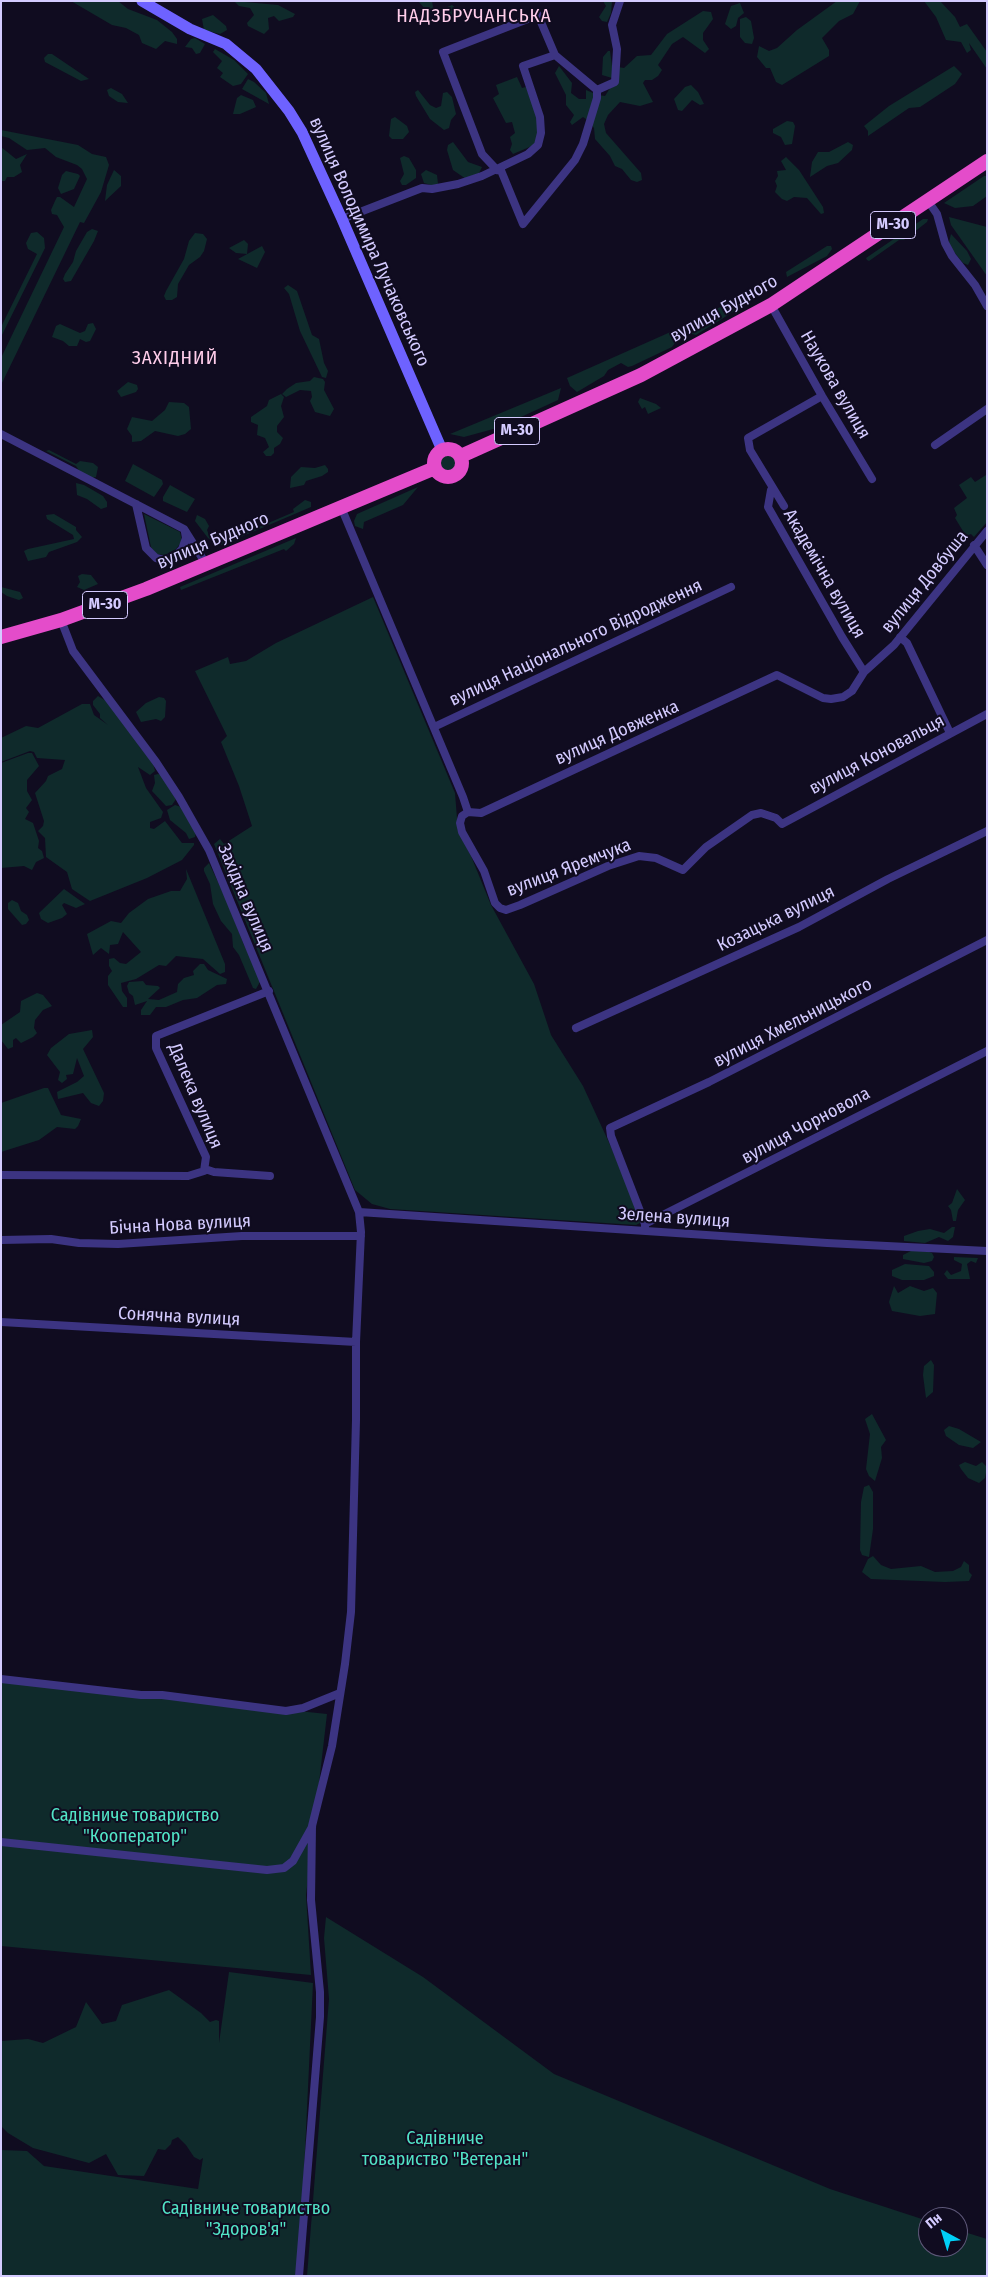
<!DOCTYPE html>
<html>
<head>
<meta charset="utf-8">
<style>
	body { margin:0 }
	#map { position:relative; width:988px; height:2277px; overflow:hidden; background:#100c20; font-family:"Fira Sans Condensed",sans-serif }
	canvas { display:block }
	.frame { position:absolute; inset:0; border:2px solid #d4cbff; pointer-events:none }
	.north { position:absolute; left:918px; top:2207px; width:50px; height:50px; box-sizing:border-box; background:#100c20; border:1px solid #5e5879; border-radius:50%; rotate:321deg; font-size:14px; font-weight:700; line-height:20px; text-align:center; color:#d4cbff }
	.north::after { content:''; display:block; margin:auto; width:18px; height:22px; background:#00d0f6; clip-path:polygon(50% 0,100% 100%,50% 72%,0 100%) }
</style>
</head>
<body>
<div id="map">
<canvas width="988" height="2277"></canvas>
<div class="frame"></div>
<div class="north">Пн</div>
</div>
<script>
const context = document.querySelector('canvas').getContext('2d');
context.lineJoin = 'round';
function paint(path, color) {
  context.fillStyle = color;
  context.fill(path, 'evenodd');
}
function shape(rows) {
  const path = new Path2D();
  for (const r of rows) {
    if (r.length === 3) {
      path.moveTo(r[0] + r[2], r[1]);
      path.arc(r[0], r[1], r[2], 0, 2 * Math.PI);
      continue;
    }
    path.moveTo(r[0], r[1]);
    for (let i = 2; i < r.length; i += 2) path.lineTo(r[i], r[i + 1]);
  }
  return path;
}
function strokePath(path, color, width, dash) {
  context.strokeStyle = color;
  context.lineWidth = width;
  context.lineCap = dash ? 'butt' : 'round';
  context.setLineDash(dash || []);
  context.stroke(path);
}
function drawText(font, color, halo, rows, align = 'center') {
  context.font = font + ' "Fira Sans Condensed",sans-serif';
  context.lineWidth = 4;
  context.setLineDash([]);
  context.textBaseline = 'middle';
  context.strokeStyle = halo;
  context.fillStyle = color;
  for (const [text, x, y, turn = 0] of rows) {
    context.save();
    context.translate(x, y);
    context.rotate((+turn || 0) * Math.PI / 180);
    context.textAlign = isNaN(turn) ? turn : align;
    if (halo) context.strokeText(text, 0, 0);
    context.fillText(text, 0, 0);
    context.restore();
  }
}
paint(shape([
	[71,1,118,1,128,9,157,20,172,32,177,39,177,44,165,41,156,49,142,43,139,35,126,28,112,25],
	[234,1,278,5,295,14,293,17,279,21,274,16,268,18,269,29,264,34,248,26,247,23,254,15,250,8,239,6],
	[418,1,432,1,433,7,438,11,452,5,457,9,451,19,444,22,435,14,428,12],
	[603,1,612,2,611,13,607,22,602,21,599,17,606,6],
	[837,1,860,1,853,14,839,21,822,38,829,50,829,56,782,85,776,82,770,68,766,68,757,57,759,46,769,51,777,48,797,30],
	[924,1,940,1,955,17,960,27,967,24,987,52,987,69,969,43,971,50,967,53,961,42,946,40,936,17],
	[740,3,744,13,738,18,736,26,731,29,725,24,731,6],
	[703,11,711,12,713,19,703,33,703,40,709,49,705,53,683,37,672,44,658,65,662,70,658,76,652,80,645,80,643,83,653,102,640,106,620,102,608,115,604,124,606,133,641,173,642,180,637,182,631,180,622,169,615,166,610,156,595,139,594,128,589,121,583,117,572,125,570,122,574,115,566,105,566,95,555,73,559,66,572,83,571,93,579,99,586,99,586,90,598,95,605,96,612,85,612,78,602,75,603,57,608,51,610,51,612,66,624,68,637,56,651,55,667,34],
	[213,15,226,26,227,30,220,34,204,30,202,19],
	[746,17,751,21,754,38,752,44,745,43,740,37,740,19],
	[195,38,205,44,200,53,196,54,192,48,185,47,191,39],
	[215,49,234,60,248,74,241,84,233,86,220,77,223,73,217,68,222,61,213,52],
	[48,54,52,54,89,79,81,81,45,62,44,58],
	[954,66,962,74,955,84,920,107,909,108,868,136,868,131,864,126,889,106],
	[517,77,522,88,526,87,539,117,539,143,513,154,510,150,512,144,510,137,515,133,512,122,506,123,493,98,499,94,496,85],
	[248,79,254,82,266,93,269,104,242,89],
	[691,85,698,92,704,104,700,105,692,100,682,111,678,110,674,99,685,87],
	[111,88,122,94,128,103,118,102,109,96,107,90],
	[418,90,430,105,436,108,441,106,443,93,447,92,452,97,456,114,451,120,449,128,444,130,430,119,416,96,415,92],
	[241,95,253,100,256,107,240,114,233,114,237,98],
	[395,117,407,126,409,132,403,139,392,139,389,136,391,119],
	[787,121,793,122,795,126,792,144,785,145,781,137,773,133,773,129],
	[1,130,78,145,92,154,106,157,109,165,101,192,84,223,80,222,1,385,1,358,64,227,57,215,52,214,51,210,55,201,57,197,60,197,74,207,87,179,82,169,77,165,56,157,45,148,27,150,9,138,1,136],
	[453,142,468,162,482,167,478,175,466,179,453,170,447,150,448,145],
	[848,142,853,145,852,150,838,163,827,166,810,177,812,162,818,152,829,152],
	[1,147,16,159,27,154,20,165,22,172,14,177,7,177,5,181,1,181],
	[404,156,409,158,416,170,416,178,406,185,402,185,400,181,404,174,400,158],
	[786,157,799,170,823,207,824,213,821,214,807,198,794,197,787,201,782,199,775,192,777,186,775,181,778,176,777,171,786,170,781,161],
	[114,170,121,176,121,186,105,201,107,185],
	[426,170,437,175,438,184,435,186,424,183,421,174],
	[66,171,78,174,80,176,74,189,61,194,58,188,62,175],
	[984,176,987,176,987,196,973,206,955,208,944,203],
	[949,217,987,227,987,276,951,225],
	[923,219,928,219,927,222,904,240,899,240,869,261,867,260,866,258],
	[92,229,98,231,94,241,71,281,65,282,63,279,65,274,73,262,76,251,87,232],
	[37,232,44,238,45,248,1,337,1,327,37,254,28,249,26,243,31,233],
	[195,233,203,234,207,239,204,251,200,257,189,265,178,284,177,297,172,300,166,300,164,296,166,291,184,259,189,241],
	[951,234,967,251,971,259,968,265,963,263,951,248,949,242],
	[244,240,248,244,247,254,236,253,229,248],
	[262,246,265,252,257,268,238,259],
	[827,246,831,246,832,249,827,256,787,277,786,272],
	[288,285,297,291,312,335,319,339,324,363,328,371,326,378,322,377,300,331,289,294,284,288],
	[758,288,762,288,765,292,696,335,685,332,683,326],
	[93,323,96,329,90,341,86,342,80,339,77,346,69,346,63,341,52,337,56,326,60,324,80,333,85,331,88,324],
	[675,330,679,338,672,347,632,366,628,367,621,363,608,370,604,376,577,392,570,386,567,378],
	[314,377,323,379,325,382,324,390,334,409,330,416,315,412,310,401,312,397,311,391,300,390,286,397,282,394,287,389,296,383,310,381],
	[128,382,137,385,138,389,136,392,121,397,117,391],
	[561,388,558,400,497,428,464,437,450,434],
	[281,394,284,397,281,406,284,417,277,426,277,432,283,438,280,444,274,448,274,453,271,456,266,456,263,452,269,447,265,438,257,435,258,425,251,422,251,417,267,406,269,400],
	[640,398,656,404,661,408,648,414,645,407,642,409,638,402],
	[169,402,184,403,189,407,191,429,185,434,178,436,155,431,141,441,132,442,132,436,127,429,132,417,152,421,165,410],
	[49,450,76,464,80,461,93,463,98,467,96,477,92,478,80,472,76,466,46,451],
	[448,462,8],
	[133,464,162,480,163,484,154,497,125,481],
	[325,465,328,469,328,472,322,476,306,481,304,485,290,488,291,477,301,467,315,468],
	[986,475,987,522,974,537,971,534,966,536,955,518,957,515,954,508,967,498,959,485,971,477,975,482],
	[76,483,84,485,103,496,107,502,107,507,101,509,87,499,77,495],
	[170,485,195,499,187,512,163,501,163,497],
	[418,487,403,505,364,522,363,529,355,526,354,521,357,514],
	[305,500,311,502,311,507,222,545,215,543,208,538,195,521,197,515,205,519,209,526,207,530,209,535,219,536,226,541,294,512,293,509],
	[54,514,76,527,76,530,82,537,77,542,49,552,46,557,28,561,24,551,28,549,74,539,73,535,47,519,46,515],
	[144,514,180,532,182,541,176,549,165,555,156,554,151,547],
	[296,538,294,544,286,551,284,549,181,590,180,587],
	[82,574,91,575,98,584,84,590,77,587,80,582,78,576],
	[1,587,20,592,23,598,19,600,7,596,1,592],
	[373,597,455,793,458,831,471,856,491,905,534,984,551,1035,583,1086,611,1147,642,1222,636,1225,390,1209,372,1204,355,1190,214,844,220,839,224,844,252,826,239,786,221,742,227,736,195,671,228,657,230,664,246,661,276,643],
	[98,696,113,705,136,734,139,746,153,763,155,771,150,775,138,767,146,788,163,812,161,818,150,822,150,828,154,829,165,821,182,843,194,843,194,845,182,860,147,878,90,901,72,889,67,872,46,857,45,838,38,831,43,826,44,821,35,793,46,781,48,776,62,769,65,760,37,758,34,752,30,751,1,762,1,738,26,726,38,728,82,704,90,704,94,715,108,725,100,718,100,714,93,705,93,701],
	[159,697,164,698,166,701,165,717,161,721,156,719,141,722,136,712,146,703],
	[28,753,32,753,39,766,27,780,27,791,32,800,26,808,29,812,25,819,33,823,39,841,38,848,42,851,44,858,36,862,32,870,24,866,1,868,1,763],
	[158,774,161,775,176,799,172,805,166,806,152,791,155,783,154,775],
	[175,805,181,807,196,833,195,837,189,839,186,833,170,820,167,810],
	[209,863,225,897,244,945,260,976,261,980,256,989,253,988,239,955,233,947,232,934,221,921,213,904,210,884,204,871,204,868],
	[186,869,225,964,225,972,220,974,203,959,176,956,166,966,159,965,136,979,121,983,122,991,127,998,127,1007,123,1007,108,985,108,976,112,971,109,966,109,959,114,958,120,963,126,964,141,952,123,932,118,944,110,945,109,954,101,948,93,955,87,934,111,921,121,923,129,913,148,899,171,891,180,891,187,879],
	[64,889,85,904,76,908,64,903,62,905,67,914,62,918,48,923,41,919,39,913],
	[12,900,18,903,21,911,27,915,29,920,26,924,22,925,8,909,8,903],
	[200,964,204,964,208,970,227,979,226,984,217,985,197,998,183,1000,166,1007,156,1007,150,1015,141,1015,141,1010,147,1001,135,1005,133,996,129,993,127,986,129,982,143,981,146,985,158,986,160,988,148,999,159,1000,177,992,178,984,184,978,194,975,193,971],
	[37,993,43,995,52,1006,43,1010,35,1020,34,1028,37,1033,33,1037,21,1043,16,1038,13,1040,13,1047,8,1049,1,1040,1,1025,20,1012,21,1001],
	[92,1030,93,1037,83,1049,104,1093,103,1101,99,1106,91,1103,83,1093,58,1099,57,1092,77,1082,84,1076,77,1058,73,1074,66,1075,67,1079,62,1083,58,1080,60,1072,47,1055,51,1048,69,1034],
	[44,1088,48,1088,61,1115,81,1119,78,1126,75,1129,57,1127,39,1140,1,1152,1,1103],
	[957,1189,965,1200,958,1210,956,1221,953,1221,951,1210,948,1206,952,1203],
	[952,1227,955,1227,953,1237,948,1241,939,1237,925,1243,904,1241,904,1236,918,1231,930,1229,944,1233],
	[917,1248,932,1253,934,1257,932,1261,924,1263,903,1259,903,1255],
	[954,1257,978,1258,976,1263,971,1261,967,1264,970,1279,948,1279,944,1274,947,1270,951,1275,961,1271,962,1264,954,1260],
	[905,1264,929,1266,934,1272,934,1276,924,1280,902,1280,892,1276,892,1270],
	[894,1286,898,1293,910,1286,924,1291,933,1288,937,1293,935,1314,920,1316,892,1311,889,1302],
	[931,1360,934,1365,933,1392,926,1398,923,1375,924,1366],
	[872,1414,886,1440,881,1447,882,1458,875,1481,869,1476,866,1469,870,1434,865,1419],
	[949,1426,959,1429,981,1442,973,1448,959,1445,946,1436,944,1430],
	[965,1462,976,1466,982,1462,987,1467,985,1478,979,1483,968,1478,961,1469,959,1465],
	[869,1485,873,1492,873,1529,869,1557,862,1555,860,1550,861,1502,864,1487],
	[873,1556,881,1565,891,1569,921,1566,935,1572,953,1571,961,1567,964,1561,969,1565,969,1572,972,1575,969,1581,945,1582,871,1579,862,1572,868,1559],
	[1,1680,327,1714,306,1895,311,1975,1,1946],
	[326,1917,423,1977,554,2074,830,2189,928,2221,928,2247,958,2247,958,2230,987,2239,987,2276,307,2276,329,1999,324,1938],
	[229,1972,313,1983,299,2276,1,2276,1,2150,27,2151,44,2166,198,2189,203,2158,200,2160,194,2157,186,2145,178,2137,172,2140,171,2144,165,2150,158,2149,144,2176,118,2175,106,2154,89,2163,33,2148,8,2133,1,2126,1,2041,28,2039,43,2043,76,2027,86,2002,102,2024,116,2021,122,2005,169,1990,201,2013,210,2022,216,2020,219,2021,219,2043]
]), '#0f2a2b');
strokePath(shape([
	[500,168,523,224,575,160,583,144,597,98,597,90],
	[497,170,482,154,443,52,538,15,555,55,597,90,615,82,617,49,612,25,620,1],
	[928,201,937,214,945,243,952,256,975,285,987,306],
	[342,219,422,188,432,189,458,184,482,176,528,154,538,145,541,133,540,117,523,66,555,55],
	[771,305,822,396,872,479],
	[1,434,184,529,206,564],
	[935,445,987,409],
	[773,488,771,490,768,507,842,637,864,672],
	[136,504,146,548,156,558,164,560,174,557,182,549,186,538,185,532],
	[784,506,750,450,748,438,822,396],
	[341,507,463,797,468,812,462,816,460,823,462,832,484,871,495,903,500,908,506,910,520,905,608,866,639,856,656,858,683,870,706,847,752,815,761,813,776,818,782,824,987,714],
	[974,545,987,565],
	[61,620,73,651,156,762,179,797,209,850,359,1212,361,1232,356,1342,356,1420,351,1612,345,1664,332,1746,312,1826,311,1900,320,1992,320,2017,299,2276],
	[900,637,907,643,950,733],
	[434,727,731,587],
	[468,812,481,813,777,675,823,698,831,699,843,697,852,691,864,672,894,645,987,531],
	[576,1028,799,927,888,879,987,831],
	[205,1169,214,1172,270,1176],
	[1,1175,188,1176,204,1171,206,1157,156,1048,156,1036,269,991],
	[359,1212,827,1243,987,1251],
	[645,1224,611,1136,610,1128,709,1082,987,940],
	[645,1229,645,1224,987,1051],
	[1,1240,51,1239,79,1243,118,1244,242,1236,361,1236],
	[1,1322,356,1342],
	[1,1679,141,1695,162,1695,286,1711,303,1708,340,1693],
	[1,1842,267,1870,284,1868,293,1861,312,1827]
]), '#3c3482', 8);
strokePath(shape([
	[142,1,190,29,226,44,256,69,289,111,302,132,342,219,442,450]
]), '#6e62ff', 11);
strokePath(shape([
	[448,463,14],
	[461,456,641,375,771,305,987,161],
	[1,637,61,620,146,589,435,468]
]), '#e44cca', 14);
for (const [x, y, w] of [
	[893,225,45],
	[517,431,45],
	[105,605,45]
]) {
  const box = new Path2D();
  box.roundRect(x - w / 2, y - 13.5, w, 27, 4);
  context.fillStyle = '#100c20';
  context.fill(box);
  strokePath(box, '#d4cbff', 1);
}
drawText('bold 16px', '#d4cbff', null, [
	["М-30",893,225],
	["М-30",517,431],
	["М-30",105,605]
]);
drawText('18px', '#d4cbff', '#100c20', [
	["вулиця Володимира Лучаковського",369,242,66],
	["вулиця Будного",724,309,-29],
	["Наукова вулиця",835,385,60],
	["вулиця Будного",213,541,-23],
	["Академічна вулиця",824,574,60],
	["вулиця Довбуша",925,582,-51],
	["вулиця Національного Відродження",576,643,-25],
	["вулиця Довженка",617,733,-24],
	["вулиця Коновальця",877,755,-28],
	["вулиця Яремчука",569,868,-21],
	["Західна вулиця",245,898,67],
	["Козацька вулиця",776,919,-26],
	["вулиця Хмельницького",793,1023,-27],
	["Далека вулиця",195,1096,67],
	["вулиця Чорновола",806,1126,-28],
	["Зелена вулиця",674,1218,4],
	["Бічна Нова вулиця",180,1225,-3],
	["Сонячна вулиця",179,1317,3]
]);
drawText('18px', '#52e4c7', '#100c20', [
	["Садівниче товариство",135,1816],
	["\"Кооператор\"",135,1837],
	["Садівниче",445,2139],
	["товариство \"Ветеран\"",445,2160],
	["Садівниче товариство",246,2209],
	["\"Здоров'я\"",246,2230]
]);
context.letterSpacing = '1px';
drawText('19px', '#ffcdea', '#100c20', [
	["НАДЗБРУЧАНСЬКА",474,17],
	["ЗАХІДНИЙ",175,359]
]);
context.letterSpacing = '0px';
</script>
</body>
</html>
